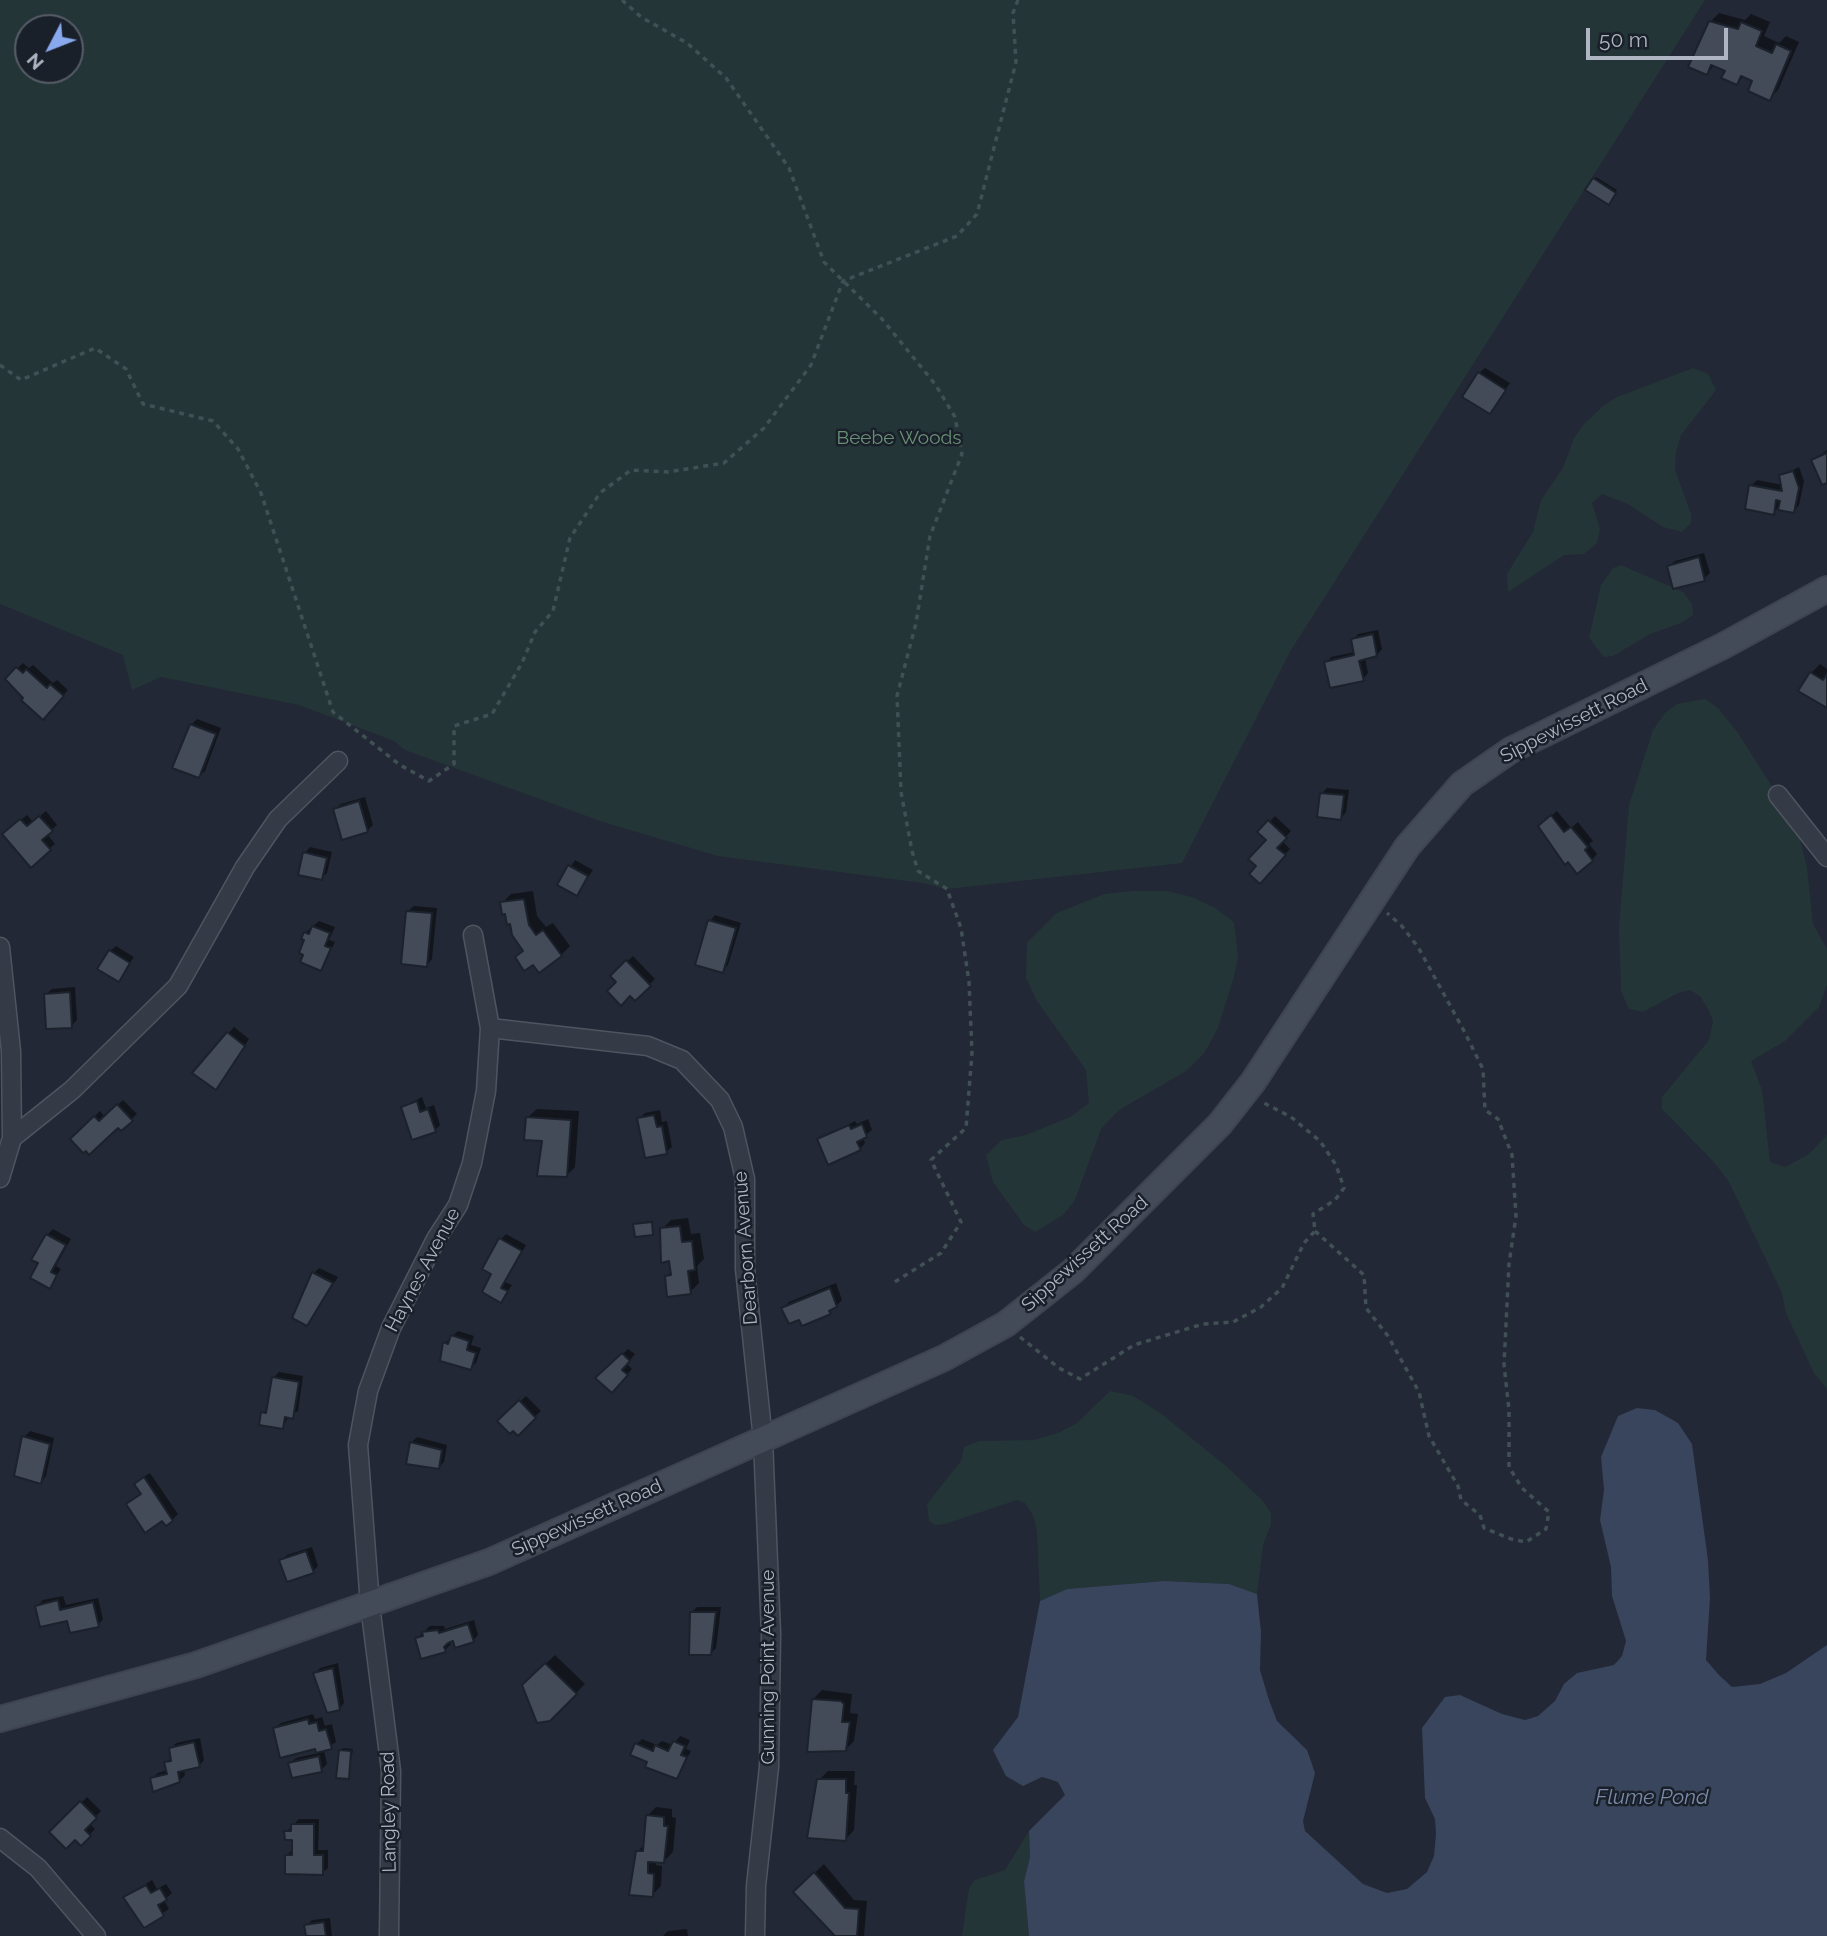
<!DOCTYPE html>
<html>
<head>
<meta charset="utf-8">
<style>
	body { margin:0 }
	#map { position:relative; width:1827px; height:1936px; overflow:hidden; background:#222835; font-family:Raleway,sans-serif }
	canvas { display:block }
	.north { position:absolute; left:14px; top:14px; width:70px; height:70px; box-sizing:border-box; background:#1a202a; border:2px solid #565c67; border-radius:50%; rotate:228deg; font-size:19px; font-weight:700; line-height:28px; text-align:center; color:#afb5c2 }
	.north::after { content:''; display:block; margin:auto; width:24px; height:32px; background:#89a9ee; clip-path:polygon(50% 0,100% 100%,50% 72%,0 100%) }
	.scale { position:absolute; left:1586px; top:28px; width:142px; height:32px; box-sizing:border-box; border:4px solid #afb5c2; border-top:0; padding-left:9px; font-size:21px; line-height:24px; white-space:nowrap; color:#afb5c2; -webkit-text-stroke:5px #1a202a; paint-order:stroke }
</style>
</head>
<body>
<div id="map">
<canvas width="1827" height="1936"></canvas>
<div class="north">N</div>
<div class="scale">50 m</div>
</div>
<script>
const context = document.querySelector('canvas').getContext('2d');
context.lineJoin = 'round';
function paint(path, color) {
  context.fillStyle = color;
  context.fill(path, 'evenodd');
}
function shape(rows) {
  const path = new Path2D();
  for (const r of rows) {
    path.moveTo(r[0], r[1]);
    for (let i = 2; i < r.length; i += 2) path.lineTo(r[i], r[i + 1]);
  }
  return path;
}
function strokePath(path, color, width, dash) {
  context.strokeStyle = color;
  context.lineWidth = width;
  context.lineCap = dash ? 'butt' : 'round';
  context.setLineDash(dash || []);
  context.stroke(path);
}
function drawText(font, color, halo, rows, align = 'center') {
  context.font = font + ' Raleway,sans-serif';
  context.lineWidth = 5;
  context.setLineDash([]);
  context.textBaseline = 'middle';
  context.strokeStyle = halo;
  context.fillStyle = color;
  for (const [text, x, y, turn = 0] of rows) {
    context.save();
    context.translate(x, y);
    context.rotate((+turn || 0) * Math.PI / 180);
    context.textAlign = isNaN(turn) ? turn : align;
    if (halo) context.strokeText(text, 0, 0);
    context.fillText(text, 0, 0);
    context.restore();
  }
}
paint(shape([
	[0,0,1705,0,1291,650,1182,863,947,889,923,883,718,856,603,822,405,750,394,741,299,705,161,677,132,690,123,655,0,604],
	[28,28,70,28,70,70,28,70],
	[1693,368,1708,374,1716,390,1681,435,1676,452,1675,470,1691,514,1691,523,1682,532,1663,527,1628,504,1602,494,1592,503,1600,529,1597,543,1584,554,1564,555,1508,592,1507,574,1533,532,1541,500,1563,468,1574,438,1584,424,1604,405,1617,397],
	[1621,565,1683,592,1692,604,1693,615,1681,623,1650,634,1613,656,1604,657,1589,638,1601,585,1613,568],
	[1705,699,1718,708,1738,733,1789,813,1799,835,1807,868,1813,924,1827,949,1827,985,1819,1007,1785,1041,1751,1061,1762,1090,1770,1162,1785,1167,1809,1154,1827,1135,1827,1389,1814,1373,1786,1313,1782,1293,1729,1182,1713,1161,1662,1109,1662,1097,1709,1040,1713,1021,1708,1009,1700,996,1690,990,1678,993,1643,1012,1629,1009,1621,991,1619,926,1629,805,1653,730,1665,713,1677,704],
	[1133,891,1167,891,1192,897,1215,908,1234,922,1238,958,1233,980,1218,1028,1205,1052,1186,1071,1119,1110,1101,1129,1075,1200,1063,1215,1035,1232,1024,1225,993,1182,986,1155,1002,1140,1026,1135,1070,1117,1089,1103,1086,1070,1037,1001,1026,978,1027,943,1057,913,1104,894],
	[1110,1391,1133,1396,1159,1412,1226,1466,1262,1500,1271,1513,1271,1524,1263,1545,1257,1594,1229,1584,1164,1581,1067,1589,1040,1601,1037,1532,1034,1517,1025,1503,1017,1500,945,1524,935,1525,929,1521,927,1504,961,1461,964,1447,979,1441,1034,1440,1058,1433,1077,1423],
	[1029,1831,1030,1857,1024,1881,1029,1936,962,1936,969,1888,975,1880,1005,1870]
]), '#243537');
paint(shape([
	[1637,1408,1655,1410,1678,1423,1692,1444,1708,1560,1710,1598,1706,1660,1719,1675,1732,1687,1760,1684,1786,1673,1827,1645,1827,1936,1029,1936,1024,1881,1030,1857,1029,1831,1065,1795,1058,1782,1049,1779,1042,1777,1023,1786,1006,1776,993,1750,1018,1717,1040,1601,1067,1589,1164,1581,1229,1584,1257,1594,1261,1632,1260,1670,1269,1700,1277,1721,1307,1750,1315,1773,1303,1821,1305,1831,1363,1884,1387,1893,1407,1889,1427,1872,1434,1856,1436,1834,1435,1819,1425,1798,1422,1728,1445,1697,1460,1695,1502,1714,1525,1720,1538,1716,1555,1701,1564,1684,1577,1673,1614,1665,1622,1656,1626,1641,1612,1596,1611,1567,1600,1520,1604,1490,1601,1457,1618,1416]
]), '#38455d');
paint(shape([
	[1719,13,1745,20,1751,14,1770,22,1764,36,1779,43,1786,36,1799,42,1778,90,1769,99,1754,80,1744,76,1737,83,1727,70,1715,65,1707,73,1710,22],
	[1596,177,1617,190,1611,200,1594,179],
	[1485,368,1510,383,1490,412,1479,373],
	[1827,450,1827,481,1813,461],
	[1799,467,1804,481,1799,505,1794,511,1778,508,1773,513,1751,486,1757,480,1783,485,1781,476],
	[1704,553,1710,573,1704,579,1669,566,1675,561],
	[1378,630,1382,649,1377,655,1365,657,1368,673,1363,679,1326,663,1331,657,1355,652,1353,640,1358,634],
	[23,663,29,668,33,665,53,683,57,680,68,690,49,712,25,698,7,679],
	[1820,664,1827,669,1827,708,1811,673],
	[197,719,221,728,205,771,199,776,191,725],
	[1327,788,1349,790,1346,812,1341,818,1322,793],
	[365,797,373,825,367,831,335,809,341,804],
	[46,811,57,825,47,834,55,844,49,849,10,829,27,815,33,822],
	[1557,811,1571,828,1578,822,1593,841,1589,844,1597,854,1592,860,1546,820],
	[1275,816,1291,831,1282,841,1290,849,1260,881,1258,866,1269,840,1260,832],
	[310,847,332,852,327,873,321,878,305,853],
	[575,860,593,870,577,894,560,884],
	[533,891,537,916,546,927,553,923,570,946,561,955,525,950,502,903,511,894],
	[414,906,437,908,432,959,427,965,408,911],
	[715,915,741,923,728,965,722,971,710,921],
	[319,921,335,927,329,940,335,942,321,969,302,961,305,933],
	[116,946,134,957,118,979,110,951],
	[633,956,655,979,635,999,612,976],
	[75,987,77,1020,71,1026,46,994,52,989],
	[234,1027,249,1039,221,1082,195,1072],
	[422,1097,426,1108,434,1105,440,1125,435,1130,403,1107],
	[123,1100,137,1114,121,1129,118,1125,72,1139,100,1111,105,1117],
	[537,1109,579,1111,575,1167,566,1176,528,1117],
	[660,1110,662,1122,667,1121,672,1147,666,1152,639,1119,645,1113],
	[868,1119,872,1130,863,1137,865,1143,860,1149,819,1140,855,1121,857,1124],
	[688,1218,691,1234,700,1233,704,1259,697,1266,699,1283,690,1292,667,1276,672,1270,662,1229,671,1220],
	[653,1221,652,1233,635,1225,637,1223],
	[53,1229,71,1239,56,1266,61,1269,49,1287,40,1263,47,1235],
	[506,1234,526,1245,505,1282,512,1285,501,1301,494,1274,501,1239],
	[319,1268,338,1277,307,1324,314,1273],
	[836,1283,842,1300,830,1312,800,1317,783,1308,789,1302],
	[458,1331,474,1336,471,1345,481,1348,476,1363,470,1368,445,1343],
	[628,1349,635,1354,627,1364,632,1369,612,1391,598,1378],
	[279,1372,303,1376,298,1411,289,1416,283,1427,263,1413,268,1408,273,1378],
	[526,1396,541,1411,518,1433,500,1421],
	[30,1431,54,1438,46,1476,41,1482,24,1437],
	[417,1437,447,1445,444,1462,439,1467,411,1443],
	[150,1473,178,1514,172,1520,128,1505,143,1493,142,1478],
	[312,1547,318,1566,313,1571,281,1560,287,1555],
	[63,1596,66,1605,98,1598,103,1619,98,1625,68,1619,37,1606,43,1600],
	[697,1607,721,1607,716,1648,711,1653,692,1612],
	[474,1620,478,1635,473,1641,449,1641,451,1644,445,1650,417,1638,430,1626,444,1626,445,1629],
	[555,1655,585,1684,550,1719,524,1685],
	[338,1663,344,1703,339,1709,315,1674,320,1668],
	[822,1690,852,1694,850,1713,858,1714,854,1741,845,1750,813,1699],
	[313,1714,315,1719,322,1717,325,1726,332,1724,336,1742,324,1750,327,1764,321,1770,290,1763,296,1758,318,1753,316,1747,275,1728,281,1723],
	[680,1736,690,1740,686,1749,691,1751,677,1777,649,1761,637,1744,642,1739,657,1745,662,1741,673,1745],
	[200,1738,204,1760,199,1766,184,1769,185,1775,179,1781,152,1778,158,1773,168,1770,166,1763,172,1757,171,1749,176,1743],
	[343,1748,353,1749,348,1777,340,1751],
	[828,1771,855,1771,854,1785,857,1785,854,1830,846,1839,809,1837,819,1780],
	[87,1797,101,1811,89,1823,95,1829,81,1844,75,1838,52,1832],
	[656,1807,672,1809,672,1817,676,1818,673,1852,664,1861,656,1861,656,1865,662,1866,661,1886,652,1895,638,1851,645,1844,647,1816],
	[299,1819,319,1819,318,1850,328,1850,328,1868,322,1873,286,1856,292,1850,294,1838,286,1832],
	[824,1864,854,1900,867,1901,864,1936,830,1936,838,1935,795,1892],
	[152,1880,157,1889,166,1884,172,1893,164,1900,169,1909,144,1925,125,1898],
	[330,1918,332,1936,307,1936,306,1926,312,1920],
	[687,1929,688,1936,663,1936,668,1931]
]), '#0007');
const building = shape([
	[1709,21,1738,29,1741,22,1762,31,1756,46,1772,53,1776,44,1791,51,1770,101,1748,91,1752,81,1741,76,1737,85,1721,78,1725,71,1711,65,1707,75,1688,67,1709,21],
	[1593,178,1616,193,1609,205,1585,190,1593,178],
	[1478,372,1506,390,1490,414,1462,397,1478,372],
	[1827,453,1827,483,1822,485,1811,460,1827,453],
	[1793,471,1799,488,1794,513,1778,510,1780,501,1776,500,1774,515,1745,509,1749,485,1782,491,1779,475,1793,471],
	[1699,557,1705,581,1673,589,1667,566,1699,557],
	[1373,634,1377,656,1359,661,1364,681,1330,688,1324,662,1354,655,1351,639,1373,634],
	[16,667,23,673,26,669,47,688,50,684,64,696,43,720,21,700,23,698,5,679,16,667],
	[1810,672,1823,680,1827,674,1827,708,1798,691,1810,672],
	[190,724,216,734,199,778,172,768,190,724],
	[1320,793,1344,795,1341,820,1317,817,1320,793],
	[359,801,368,832,342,840,333,809,359,801],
	[1551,815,1564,832,1571,827,1588,847,1585,850,1593,861,1577,874,1568,862,1565,865,1538,826,1551,815],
	[39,816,53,831,42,840,51,850,31,868,2,834,20,819,27,826,39,816],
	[1268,820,1287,838,1277,848,1286,855,1260,884,1249,874,1256,866,1248,859,1266,840,1257,832,1268,820],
	[303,852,327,858,322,880,298,875,303,852],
	[568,865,588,876,577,896,557,885,568,865],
	[524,899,529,925,536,935,543,930,562,956,539,973,533,965,524,971,515,957,523,951,512,935,510,924,507,925,505,914,502,915,500,902,524,899],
	[406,911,432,913,427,967,401,964,406,911],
	[708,920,736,928,723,973,695,965,708,920],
	[312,926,330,933,325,946,331,948,321,971,300,962,303,955,299,953,304,940,301,939,304,932,309,934,312,926],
	[109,950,130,963,119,982,97,969,109,950],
	[626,960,651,986,635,1001,630,996,621,1006,607,991,616,982,610,976,626,960],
	[70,992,72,1028,46,1029,44,994,70,992],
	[227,1032,245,1046,216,1090,192,1073,227,1032],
	[417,1101,420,1112,428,1109,436,1132,412,1140,401,1107,417,1101],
	[117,1104,133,1121,121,1131,118,1128,89,1155,86,1151,83,1153,70,1139,94,1116,99,1121,117,1104],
	[654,1115,657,1127,662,1126,667,1154,645,1158,637,1118,654,1115],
	[526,1117,571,1120,567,1177,537,1176,542,1141,524,1140,526,1117],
	[862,1124,867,1137,857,1142,861,1150,828,1165,817,1139,849,1125,851,1129,862,1124],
	[652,1222,653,1235,635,1237,633,1224,652,1222],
	[680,1226,682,1242,692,1241,695,1270,688,1271,691,1294,667,1297,665,1276,671,1275,669,1261,661,1263,660,1228,680,1226],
	[46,1234,66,1245,51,1272,57,1275,50,1289,30,1278,38,1263,31,1260,46,1234],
	[499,1238,522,1251,501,1288,508,1291,501,1303,482,1292,491,1274,482,1269,499,1238],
	[312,1272,333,1283,307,1326,292,1318,312,1272],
	[830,1288,837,1307,829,1311,831,1314,802,1326,799,1320,789,1324,781,1308,830,1288],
	[451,1335,469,1341,467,1350,476,1353,471,1370,440,1361,443,1342,448,1344,451,1335],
	[622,1353,630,1361,622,1370,628,1375,612,1393,595,1378,622,1353],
	[272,1377,299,1382,293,1419,285,1417,283,1429,259,1425,261,1412,266,1413,272,1377],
	[519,1400,536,1418,518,1436,513,1431,510,1434,497,1421,519,1400],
	[22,1436,50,1444,41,1484,14,1476,22,1436],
	[410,1442,442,1450,439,1469,406,1464,410,1442],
	[144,1477,173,1521,166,1526,162,1521,145,1533,126,1504,141,1494,134,1484,144,1477],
	[306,1551,314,1573,287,1582,279,1560,306,1551],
	[58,1600,60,1610,93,1602,99,1627,70,1633,67,1621,40,1627,35,1606,58,1600],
	[690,1612,716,1612,711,1655,689,1655,690,1612],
	[468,1624,474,1642,455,1648,453,1641,448,1643,444,1647,446,1652,421,1659,415,1638,423,1636,422,1632,438,1630,439,1633,468,1624],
	[545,1663,577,1694,550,1721,537,1723,522,1685,545,1663],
	[333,1668,340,1710,327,1713,313,1673,333,1668],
	[812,1699,841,1701,844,1704,842,1722,850,1722,846,1751,807,1752,812,1699],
	[308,1719,309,1724,317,1722,319,1731,326,1729,332,1749,316,1753,315,1749,280,1758,273,1728,308,1719],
	[673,1741,685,1746,681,1755,687,1757,677,1779,645,1767,647,1762,630,1755,635,1743,653,1751,655,1745,668,1751,673,1741],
	[194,1742,200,1767,178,1772,180,1782,153,1792,150,1778,167,1774,164,1762,171,1761,169,1748,194,1742],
	[339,1750,351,1751,349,1779,336,1778,339,1750],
	[319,1756,322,1772,292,1778,288,1763,319,1756],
	[817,1779,846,1779,846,1793,849,1793,846,1841,807,1838,817,1779],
	[80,1801,97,1818,85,1830,91,1836,81,1846,75,1840,66,1849,49,1832,80,1801],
	[646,1815,664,1817,664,1826,668,1826,664,1863,648,1862,648,1873,654,1874,653,1897,629,1895,636,1851,643,1851,646,1815],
	[291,1824,314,1824,314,1855,323,1855,323,1875,285,1874,285,1855,292,1855,292,1840,285,1840,284,1831,291,1831,291,1824],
	[814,1872,845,1908,859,1909,857,1936,835,1936,793,1892,814,1872],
	[146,1885,151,1893,160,1888,167,1900,158,1905,164,1916,144,1928,123,1897,146,1885],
	[324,1922,326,1936,306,1936,304,1925,324,1922]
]);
paint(building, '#434b59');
strokePath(building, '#1c222c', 2);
const minor = shape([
	[1778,795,1827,857],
	[0,947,11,1051,12,1138],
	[490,1028,648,1046,682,1060,720,1100,733,1127,745,1179,745,1269,763,1440,771,1634,769,1767,756,1886,755,1936],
	[0,1178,12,1138,72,1090,178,986,245,867,278,819,338,761],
	[0,1838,38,1868,96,1936],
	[389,1936,391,1771,370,1605,358,1445,368,1391,391,1328,436,1239,458,1205,472,1163,486,1091,490,1028,473,935]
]);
const secondary = shape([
	[0,1719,196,1665,489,1562,873,1390,944,1358,1006,1324,1073,1271,1220,1124,1253,1082,1407,847,1462,784,1511,750,1723,646,1827,589]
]);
strokePath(minor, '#4f5560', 21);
strokePath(secondary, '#3e444f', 28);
strokePath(shape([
	[622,0,641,17,687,43,726,78,789,168,824,262,882,319,935,384,955,417,962,454,930,536,916,623,897,696,901,792,912,851,918,871,947,889,961,928,969,982,972,1053,966,1128,931,1160,961,1222,941,1253,893,1283],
	[0,365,21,380,95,348,126,369,143,404,213,421,238,449,261,493,333,712,400,765,429,781,454,764,454,726,492,714,522,663,535,632,553,611,570,538,600,493,631,470,668,472,724,463,764,428,811,365,843,281,957,236,977,214,1016,62,1013,13,1018,0],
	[1315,1231,1364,1275,1366,1308,1388,1336,1419,1392,1429,1436,1458,1486,1461,1500,1480,1515,1484,1528,1511,1539,1526,1542,1546,1529,1549,1512,1522,1488,1509,1467,1509,1410,1504,1365,1509,1264,1516,1216,1512,1155,1498,1119,1485,1110,1483,1069,1463,1029,1418,947,1401,925,1387,913],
	[1020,1337,1059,1368,1080,1379,1134,1345,1203,1324,1233,1322,1261,1307,1282,1288,1304,1243,1315,1231,1313,1214,1335,1200,1344,1188,1336,1165,1320,1141,1291,1117,1264,1103]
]), '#415054', 3.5, [5, 5]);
strokePath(minor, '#353b46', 18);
strokePath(secondary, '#434a58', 24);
drawText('19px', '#699075', '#1a202a', [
	["Beebe Woods",899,438]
]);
drawText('19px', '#afb5c2', '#1a202a', [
	["Sippewissett Road",1574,721,-27],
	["Dearborn Avenue",746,1248,-94],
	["Sippewissett Road",1085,1254,-42],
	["Haynes Avenue",423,1270,-62],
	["Sippewissett Road",587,1518,-24],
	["Gunning Point Avenue",768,1667,-90],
	["Langley Road",389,1812,-91]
]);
drawText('italic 21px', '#7a8aa9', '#1a202a', [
	["Flume Pond",1652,1798]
]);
</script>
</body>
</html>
